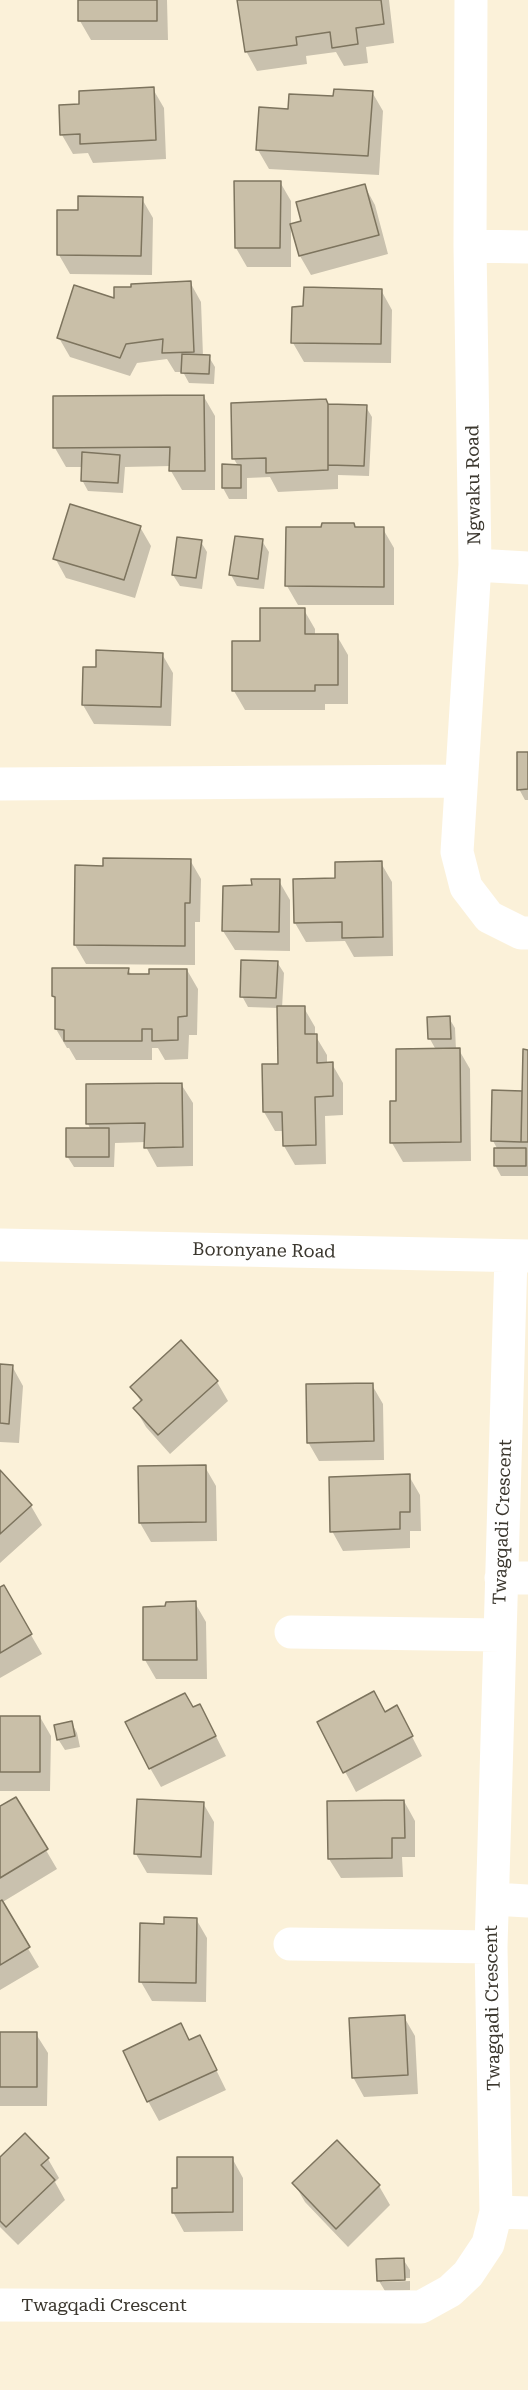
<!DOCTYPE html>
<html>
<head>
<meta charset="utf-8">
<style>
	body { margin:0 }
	canvas { display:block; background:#fbf1d9 }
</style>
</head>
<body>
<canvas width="528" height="2390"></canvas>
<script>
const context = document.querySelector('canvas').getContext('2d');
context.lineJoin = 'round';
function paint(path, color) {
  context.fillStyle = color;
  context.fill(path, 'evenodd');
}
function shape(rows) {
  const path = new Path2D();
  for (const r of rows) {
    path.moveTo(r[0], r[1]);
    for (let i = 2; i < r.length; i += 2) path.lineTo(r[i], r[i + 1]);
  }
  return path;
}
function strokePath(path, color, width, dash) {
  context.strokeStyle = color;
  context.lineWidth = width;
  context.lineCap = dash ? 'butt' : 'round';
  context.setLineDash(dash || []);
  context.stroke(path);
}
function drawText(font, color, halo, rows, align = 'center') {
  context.font = font + ' "Roboto Serif",serif';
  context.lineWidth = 6;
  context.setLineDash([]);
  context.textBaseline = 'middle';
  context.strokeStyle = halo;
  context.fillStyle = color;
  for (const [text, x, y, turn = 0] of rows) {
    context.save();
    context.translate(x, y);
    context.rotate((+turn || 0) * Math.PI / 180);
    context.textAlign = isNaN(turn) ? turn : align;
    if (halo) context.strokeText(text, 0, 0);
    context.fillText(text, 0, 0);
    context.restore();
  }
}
paint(shape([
	[80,0,167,0,168,40,91,40,80,21],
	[239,0,389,0,394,43,366,47,368,63,344,66,336,52,306,56,307,64,257,71,246,51],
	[153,89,164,108,166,159,93,163,88,153,73,154,62,135,80,105],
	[372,92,383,111,379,175,269,169,258,150,289,110,335,98],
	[280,182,291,201,291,225,303,222,364,185,375,205,388,254,311,275,300,256,291,226,291,267,247,267,236,248,236,183],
	[142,199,153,218,152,275,70,274,59,255,59,212,79,212],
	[190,282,201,302,203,356,209,357,215,367,214,384,189,383,183,372,175,372,167,359,137,363,130,376,70,357,59,338,116,300],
	[381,290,392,310,391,363,304,362,293,343],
	[204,397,215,416,215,490,182,490,171,471,171,466,125,467,123,493,88,491,82,480,83,467,66,467,55,448,54,398],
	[328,405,366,407,372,417,369,476,338,475,338,489,278,492,270,477,247,478,247,499,229,499,223,488,238,466,234,459],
	[140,527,151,546,135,598,66,578,55,558],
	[383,529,394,548,394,605,298,605,287,586],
	[262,541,269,552,264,589,237,586,231,575],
	[201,542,207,552,202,589,180,586,173,575],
	[304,610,315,629,315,636,337,636,348,655,348,704,325,704,325,710,245,710,234,691,234,643,262,642],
	[162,654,173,673,171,726,94,724,83,705],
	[528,753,528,800,525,800,519,789],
	[190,860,201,879,200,922,195,922,195,965,86,964,75,945,104,867],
	[381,863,392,882,393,956,354,957,345,941,306,942,295,923,336,880],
	[279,881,290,900,290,951,235,950,223,931,253,887],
	[277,962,284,973,282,1008,304,1008,315,1027,315,1035,327,1055,327,1064,332,1064,343,1083,343,1115,325,1116,326,1164,295,1165,284,1146,284,1131,275,1131,264,1112,280,1065,278,1008,248,1007,242,996],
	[128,969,132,976,187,970,198,989,197,1035,189,1035,188,1059,165,1060,158,1048,152,1048,152,1060,76,1060,69,1048,67,1048,56,1029,57,1001,54,996],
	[449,1018,455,1028,456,1050,459,1050,470,1069,471,1161,403,1162,392,1143,398,1103,436,1050,430,1039],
	[528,1051,528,1176,501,1176,495,1165,498,1150,493,1141,494,1091,524,1092],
	[181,1084,193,1103,193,1166,157,1167,146,1147,146,1142,115,1143,114,1167,74,1167,67,1156,91,1130,88,1124],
	[0,1366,12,1366,23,1386,19,1443,0,1442],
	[217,1382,228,1401,170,1454,146,1427,135,1408,141,1402,132,1387],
	[372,1385,383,1404,384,1460,319,1461,308,1442],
	[205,1467,216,1486,217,1541,151,1542,140,1523],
	[0,1472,31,1506,42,1525,0,1563],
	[409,1476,420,1495,421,1531,410,1531,410,1548,343,1551,332,1531],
	[3,1587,42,1654,0,1678,0,1589],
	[195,1603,206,1622,207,1679,156,1679,145,1660],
	[200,1705,226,1756,161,1787,150,1768],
	[385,1714,407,1727,422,1756,356,1792,319,1723],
	[0,1717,40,1717,51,1736,50,1791,0,1791],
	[71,1722,77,1733,80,1747,65,1750,58,1739],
	[16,1799,57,1869,1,1903,39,1967,0,1990,0,1808],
	[404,1801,415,1821,415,1857,402,1857,403,1877,341,1878,329,1859],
	[203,1803,214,1822,212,1875,147,1873,136,1854],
	[196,1919,207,1938,206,2002,152,2001,141,1982,165,1925],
	[404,2017,415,2036,418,2094,364,2097,353,2077],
	[0,2033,36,2034,48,2053,47,2106,0,2106],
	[200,2037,226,2090,159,2121,148,2101,190,2042],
	[232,2158,243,2178,243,2231,184,2232,173,2212,179,2190],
	[0,2159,48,2159,59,2178,55,2182,65,2200,18,2245,0,2227],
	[294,2183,379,2186,390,2205,348,2247,305,2202],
	[403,2259,410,2270,410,2278,382,2279,382,2282,410,2281,410,2290,385,2291,379,2281]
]), '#0003');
const building = shape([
	[78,0,157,0,157,21,78,21,78,0],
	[237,0,381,0,384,24,356,28,358,44,332,48,330,32,296,37,297,45,245,52,237,0],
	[154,87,156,140,80,144,80,134,60,135,59,105,79,104,79,91,154,87],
	[334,89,373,91,368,156,256,150,259,107,288,109,289,94,333,96,334,89],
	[234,181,281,181,280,248,235,248,234,181],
	[365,184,379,235,299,256,290,224,301,221,296,202,365,184],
	[78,196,143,197,141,256,57,255,57,210,78,210,78,196],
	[191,281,194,352,162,353,163,339,126,344,120,358,57,338,74,285,114,298,114,287,131,287,131,284,191,281],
	[304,287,382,289,381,344,291,343,292,307,303,306,304,287],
	[182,354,210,355,209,374,181,373,182,354],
	[204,395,205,471,169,471,170,447,53,448,53,396,204,395],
	[326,399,328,404,328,470,266,473,266,458,232,459,231,403,326,399],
	[328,404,367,405,364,466,328,465,328,404],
	[82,452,120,455,118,483,81,481,82,452],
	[222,464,241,465,241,488,222,488,222,464],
	[70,504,141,526,124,580,53,559,70,504],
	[322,523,354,523,355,527,384,527,384,587,285,586,286,527,321,527,322,523],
	[235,536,263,539,258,579,229,575,235,536],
	[177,537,202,540,196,578,172,575,177,537],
	[260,608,305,608,305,634,338,634,338,685,315,685,315,691,232,691,232,641,260,641,260,608],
	[96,650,163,653,161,707,82,705,83,667,96,667,96,650],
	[517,752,528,752,528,789,517,790,517,752],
	[103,858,191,859,190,903,185,903,185,946,74,945,75,865,103,866,103,858],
	[382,861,383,937,342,938,342,922,294,923,293,879,335,878,335,862,382,861],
	[251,879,280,879,279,932,222,931,223,886,252,885,251,879],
	[241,960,278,961,276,998,240,997,241,960],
	[52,968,129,968,128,974,149,974,149,969,187,969,187,1016,178,1017,178,1040,152,1041,152,1029,142,1029,142,1041,64,1041,64,1030,55,1029,55,997,52,996,52,968],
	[277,1006,305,1006,305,1034,317,1034,317,1063,333,1062,333,1096,315,1097,316,1145,283,1146,282,1112,263,1112,262,1064,278,1064,277,1006],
	[450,1016,451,1039,428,1039,427,1017,450,1016],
	[460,1048,461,1142,390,1143,390,1101,396,1101,396,1049,460,1048],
	[523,1049,528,1050,528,1142,521,1142,523,1049],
	[182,1083,183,1147,144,1148,145,1123,86,1124,86,1084,182,1083],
	[492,1090,522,1091,521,1142,491,1141,492,1090],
	[66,1128,109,1128,109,1157,66,1157,66,1128],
	[494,1148,526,1148,526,1166,494,1166,494,1148],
	[181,1340,218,1381,158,1435,133,1408,142,1400,130,1387,181,1340],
	[0,1364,13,1365,9,1424,0,1423,0,1364],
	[373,1383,374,1441,307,1443,306,1384,373,1383],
	[206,1465,206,1522,139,1523,138,1466,206,1465],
	[0,1470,32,1505,0,1534,0,1470],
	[410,1474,410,1512,400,1512,400,1529,330,1532,329,1477,410,1474],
	[4,1585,32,1634,0,1653,0,1587,4,1585],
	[196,1601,197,1660,143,1660,143,1607,165,1606,166,1602,196,1601],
	[374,1691,385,1712,397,1705,413,1736,343,1773,317,1722,374,1691],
	[185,1693,193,1707,200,1704,216,1736,149,1769,125,1722,185,1693],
	[0,1716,40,1716,40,1772,0,1772,0,1716],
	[72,1721,75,1736,57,1740,54,1725,72,1721],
	[16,1797,48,1849,0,1878,0,1806,16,1797],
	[137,1799,204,1802,201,1857,134,1854,137,1799],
	[404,1800,405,1838,392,1838,392,1858,328,1859,327,1801,404,1800],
	[2,1900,30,1947,0,1965,0,1901,2,1900],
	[164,1917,197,1918,196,1983,139,1982,140,1923,164,1924,164,1917],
	[405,2015,408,2075,352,2078,349,2018,405,2015],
	[181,2023,189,2040,200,2035,217,2070,147,2102,123,2051,181,2023],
	[0,2032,37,2032,37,2087,0,2087,0,2032],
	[25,2133,49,2158,41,2165,55,2180,6,2227,0,2221,0,2157,25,2133],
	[337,2140,380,2185,336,2229,292,2183,337,2140],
	[177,2157,233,2157,233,2212,172,2213,172,2188,177,2188,177,2157],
	[404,2258,405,2280,377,2281,376,2259,404,2258]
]);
paint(building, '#c9bfa8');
strokePath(building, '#7d745e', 1.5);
strokePath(shape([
	[471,0,470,246,475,565,457,852,466,887,489,917,521,933,528,933],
	[470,246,528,247],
	[475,565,528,568],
	[0,784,460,781],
	[0,1245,528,1256],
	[501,1578,528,1578],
	[291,1632,500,1635],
	[493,1899,528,1901],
	[290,1944,491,1947],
	[496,2212,528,2213],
	[0,2305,421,2307,450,2291,468,2274,488,2244,496,2212,491,1947,511,1256]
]), '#fff', 33);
drawText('18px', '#3b372e', '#fff', [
	["Ngwaku Road",474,485,-91],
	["Boronyane Road",264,1251,1],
	["Twagqadi Crescent",503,1522,-88],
	["Twagqadi Crescent",493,2008,-91],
	["Twagqadi Crescent",104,2306]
]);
</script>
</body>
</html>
